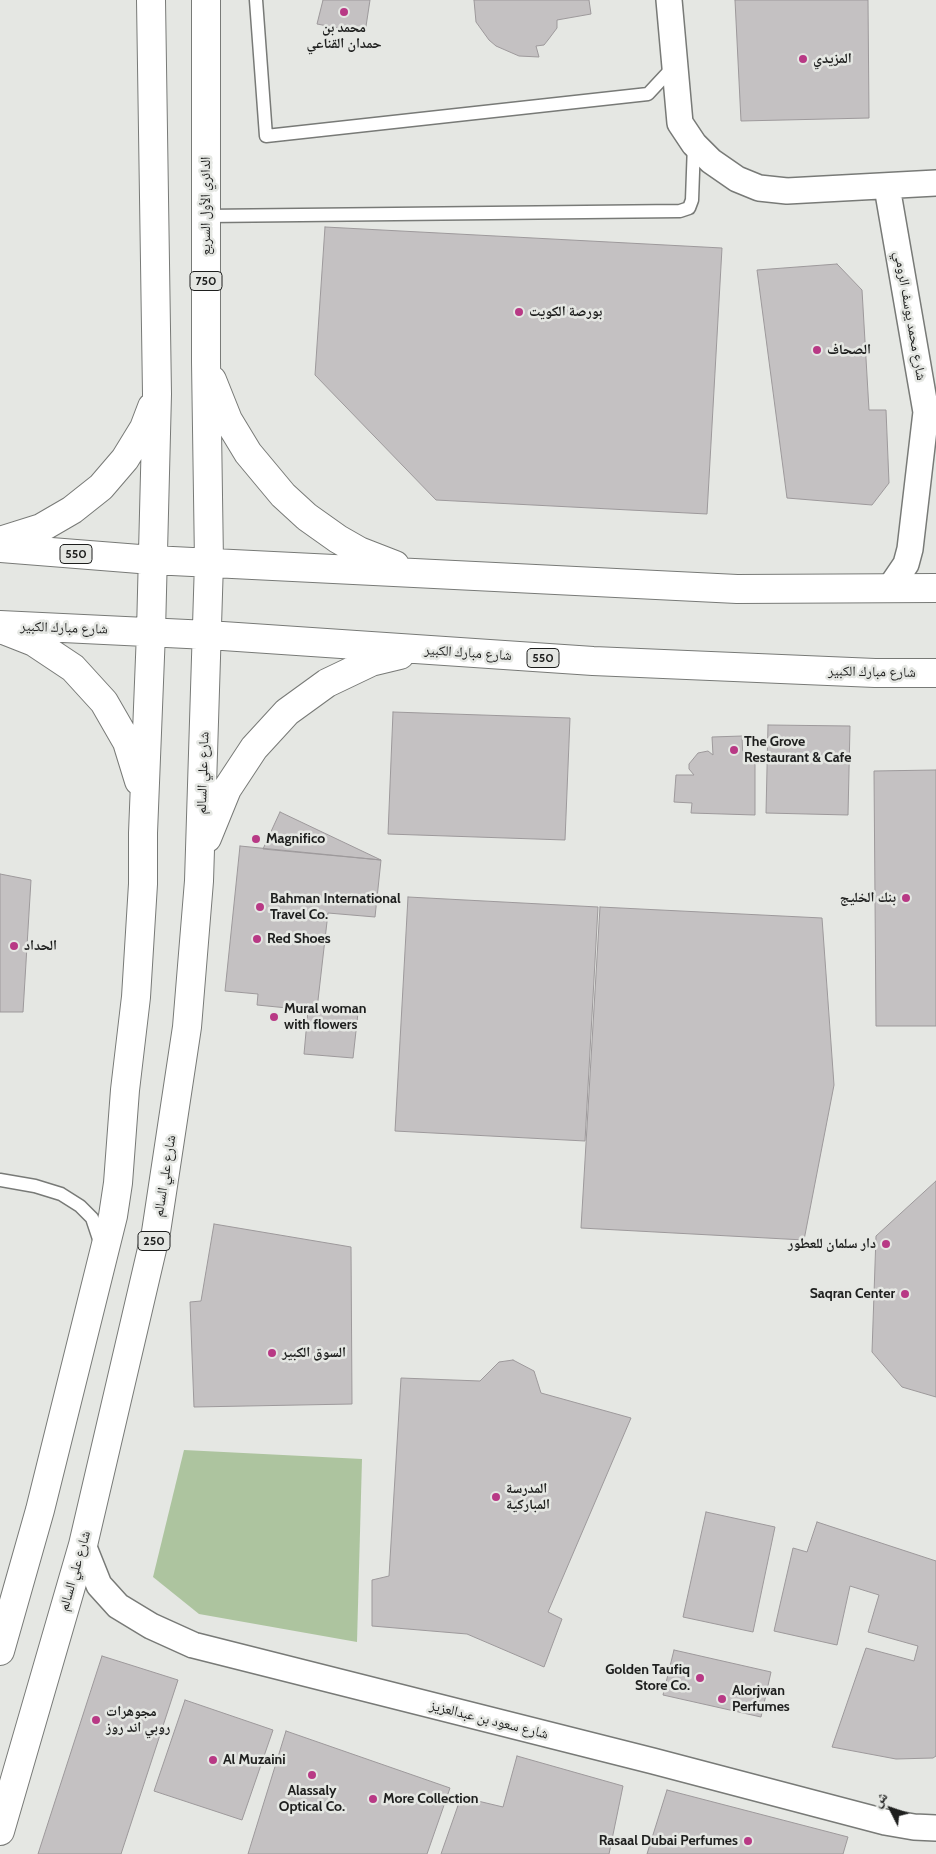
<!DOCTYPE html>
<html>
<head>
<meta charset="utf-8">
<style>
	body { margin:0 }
	#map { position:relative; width:936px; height:1854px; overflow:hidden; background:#e5e7e3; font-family:Cabin,"Noto Naskh Arabic",sans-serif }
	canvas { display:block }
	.north { position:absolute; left:866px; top:1784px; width:50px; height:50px; -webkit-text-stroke:4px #e5e7e3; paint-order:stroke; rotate:311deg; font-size:14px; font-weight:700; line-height:20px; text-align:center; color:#1e1f1e }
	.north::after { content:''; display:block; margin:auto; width:18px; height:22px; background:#1e1f1e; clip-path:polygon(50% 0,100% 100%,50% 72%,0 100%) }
</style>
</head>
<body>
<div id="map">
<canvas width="936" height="1854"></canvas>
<div class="north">ش</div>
</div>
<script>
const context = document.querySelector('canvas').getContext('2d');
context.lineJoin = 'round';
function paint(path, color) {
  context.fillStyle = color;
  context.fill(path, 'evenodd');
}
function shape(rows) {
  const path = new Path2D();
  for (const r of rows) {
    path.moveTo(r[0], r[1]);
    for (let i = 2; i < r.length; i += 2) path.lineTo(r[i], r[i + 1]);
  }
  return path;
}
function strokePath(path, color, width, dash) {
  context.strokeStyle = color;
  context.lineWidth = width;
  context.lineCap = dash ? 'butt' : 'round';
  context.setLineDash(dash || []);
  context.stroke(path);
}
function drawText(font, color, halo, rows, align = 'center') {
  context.font = font + ' Cabin,"Noto Naskh Arabic",sans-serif';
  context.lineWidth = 5;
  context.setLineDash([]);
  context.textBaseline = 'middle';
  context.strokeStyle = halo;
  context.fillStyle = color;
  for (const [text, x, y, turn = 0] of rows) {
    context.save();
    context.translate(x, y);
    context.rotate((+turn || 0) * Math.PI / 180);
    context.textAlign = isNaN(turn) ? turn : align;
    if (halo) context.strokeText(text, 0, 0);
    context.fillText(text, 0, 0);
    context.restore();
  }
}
paint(shape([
	[184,1450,362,1459,357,1642,199,1614,153,1577]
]), '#adc49f');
const building = shape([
	[323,0,370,0,365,33,317,24,323,0],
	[474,0,589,0,591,14,557,20,557,28,548,40,544,45,536,46,539,57,519,56,496,46,489,40,476,22,474,0],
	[735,0,868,0,869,118,741,121,735,0],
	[325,227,722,248,707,514,436,500,315,375,325,227],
	[837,264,862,290,869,410,886,410,889,483,872,505,787,498,757,270,837,264],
	[393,712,570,718,565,840,388,834,393,712],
	[768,725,850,726,848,815,766,813,768,725],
	[742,736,743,760,755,760,755,815,691,813,692,803,674,802,676,775,694,775,689,769,689,764,698,753,708,751,713,755,712,737,742,736],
	[936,770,936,1026,876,1026,874,771,936,770],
	[280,812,381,860,263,849,280,812],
	[240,846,381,860,375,917,328,913,317,1009,358,1013,353,1058,304,1054,308,1010,257,1005,258,994,225,991,240,846],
	[0,874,31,880,23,1012,0,1012,0,874],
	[408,897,598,907,585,1141,395,1131,408,897],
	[600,907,822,918,834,1085,804,1240,581,1228,600,907],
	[936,1181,936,1397,902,1387,872,1352,876,1236,936,1181],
	[214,1224,351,1247,352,1404,194,1407,190,1302,201,1301,214,1224],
	[513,1360,534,1371,541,1393,631,1418,548,1612,562,1619,544,1667,467,1634,372,1626,372,1580,389,1576,401,1378,480,1381,499,1362,513,1360],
	[706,1512,775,1527,753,1632,683,1617,706,1512],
	[817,1522,936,1561,936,1756,933,1758,896,1759,832,1747,866,1648,914,1661,918,1646,868,1632,879,1595,850,1586,837,1645,774,1631,793,1548,807,1552,817,1522],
	[674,1650,771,1672,761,1717,663,1695,674,1650],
	[102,1656,178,1680,121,1854,38,1854,102,1656],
	[185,1700,273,1730,242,1820,154,1791,185,1700],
	[286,1731,450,1788,427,1854,248,1854,286,1731],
	[517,1756,623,1786,609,1854,441,1854,461,1797,503,1807,517,1756],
	[667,1790,848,1837,843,1854,647,1854,667,1790]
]);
paint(building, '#c4c1c2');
strokePath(building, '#9d999b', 1);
const service = shape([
	[256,0,266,136,648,94,675,65],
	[206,216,680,211,689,208,692,200,694,144],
	[0,1180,35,1186,61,1194,80,1206,92,1218,101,1245]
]);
const minor = shape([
	[669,0,680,123,694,144,711,161,737,179,759,188,787,191,936,183],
	[887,187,926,412,910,549,906,564,889,589],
	[83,1545,99,1585,118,1606,151,1626,193,1645,653,1761,885,1822,914,1827,936,1828]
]);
const primary = shape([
	[212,380,228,420,248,453,283,495,307,517,338,539,359,551,395,565],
	[0,541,41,528,72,510,101,487,125,459,144,428,152,407],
	[0,548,152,560,737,589,936,588],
	[0,625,208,635,593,661,875,673,936,673],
	[6,631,34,642,73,668,104,702,127,742,139,781],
	[207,838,227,789,254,748,287,712,327,683,371,662,400,655],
	[0,1651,40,1510,113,1216,118,1183,125,1090,136,997,143,884,143,833,151,632,157,394,151,0],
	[0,1831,83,1545,156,1232,187,1027,199,881,209,562,206,362,206,0]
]);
strokePath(service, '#787a77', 15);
strokePath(minor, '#787a77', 28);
strokePath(primary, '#787a77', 30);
strokePath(service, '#fff', 12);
strokePath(minor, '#fff', 25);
strokePath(primary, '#fff', 28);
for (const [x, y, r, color] of [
	[344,12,5,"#b83985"],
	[803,59,5,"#b83985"],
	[519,312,5,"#b83985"],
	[817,350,5,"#b83985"],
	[734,750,5,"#b83985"],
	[256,839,5,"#b83985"],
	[906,898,5,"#b83985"],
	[260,907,5,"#b83985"],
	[257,939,5,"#b83985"],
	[14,946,5,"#b83985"],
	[274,1017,5,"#b83985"],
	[886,1244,5,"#b83985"],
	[905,1294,5,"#b83985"],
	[272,1353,5,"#b83985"],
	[496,1497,5,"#b83985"],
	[700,1678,5,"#b83985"],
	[722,1699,5,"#b83985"],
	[96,1720,5,"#b83985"],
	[213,1760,5,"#b83985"],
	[312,1775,5,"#b83985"],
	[373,1799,5,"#b83985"],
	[748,1841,5,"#b83985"]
]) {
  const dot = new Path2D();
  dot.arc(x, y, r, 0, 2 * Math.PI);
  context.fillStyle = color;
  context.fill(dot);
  strokePath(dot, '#e5e7e3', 2);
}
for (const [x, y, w] of [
	[206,281,32],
	[76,554,32],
	[543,658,32],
	[154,1241,32]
]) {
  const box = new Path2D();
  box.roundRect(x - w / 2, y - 9.5, w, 19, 4);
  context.fillStyle = '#e5e7e3';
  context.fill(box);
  strokePath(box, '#1e1f1e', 1);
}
drawText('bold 12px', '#1e1f1e', null, [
	["750",206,281],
	["550",76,554],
	["550",543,658],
	["250",154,1241]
]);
drawText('bold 14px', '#1e1f1e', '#e5e7e3', [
	["محمد بن",344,28,"center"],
	["حمدان القناعي",344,44,"center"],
	["المزيدي",813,59],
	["بورصة الكويت",529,312],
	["الصحاف",827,350],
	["The Grove",744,742],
	["Restaurant & Cafe",744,758],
	["Magnifico",266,839],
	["بنك الخليج",896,898,"right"],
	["Bahman International",270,899],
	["Travel Co.",270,915],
	["Red Shoes",267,939],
	["الحداد",24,946],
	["Mural woman",284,1009],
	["with flowers",284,1025],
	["دار سلمان للعطور",876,1244,"right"],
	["Saqran Center",895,1294,"right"],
	["السوق الكبير",282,1353],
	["المدرسة",506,1489],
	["المباركية",506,1505],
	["Golden Taufiq",690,1670,"right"],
	["Store Co.",690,1686,"right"],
	["Alorjwan",732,1691],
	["Perfumes",732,1707],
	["مجوهرات",106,1712],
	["روبي اند روز",106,1728],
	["Al Muzaini",223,1760],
	["Alassaly",312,1791,"center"],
	["Optical Co.",312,1807,"center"],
	["More Collection",383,1799],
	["Rasaal Dubai Perfumes",738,1841,"right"]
], 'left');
drawText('14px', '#1e1f1e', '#e5e7e3', [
	["الدائري الأول السريع",206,206,-90],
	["شارع محمد يوسف الرومي",910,316,80],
	["شارع مبارك الكبير",64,628,2],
	["شارع مبارك الكبير",468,653,4],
	["شارع مبارك الكبير",872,672,1],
	["شارع علي السالم",203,773,-88],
	["شارع علي السالم",165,1176,-81],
	["شارع علي السالم",75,1571,-74],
	["شارع سعود بن عبدالعزيز",489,1720,14]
]);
</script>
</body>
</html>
